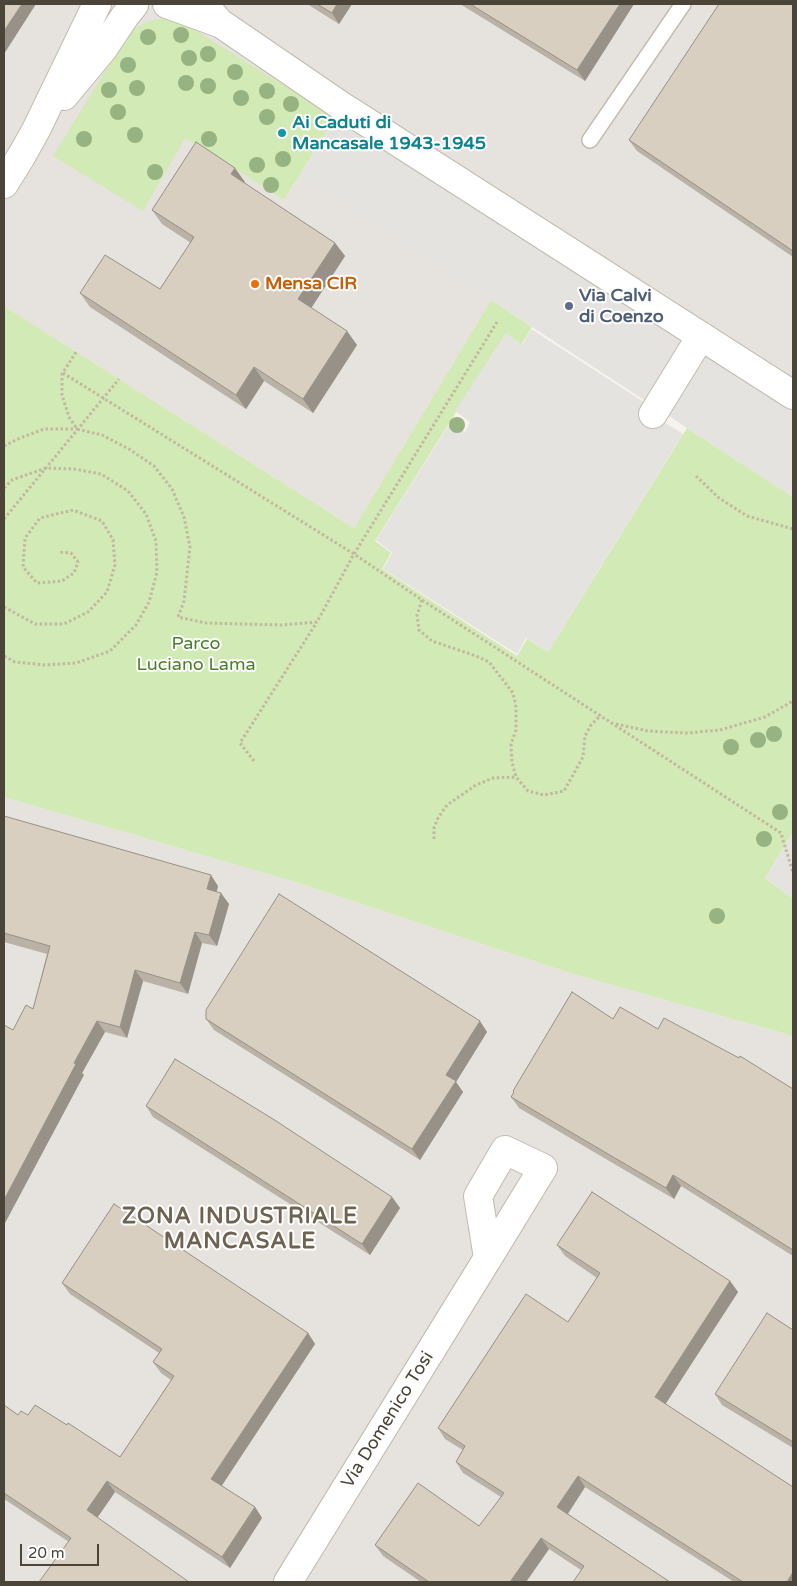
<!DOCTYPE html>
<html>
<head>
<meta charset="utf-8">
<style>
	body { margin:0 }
	#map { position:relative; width:797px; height:1586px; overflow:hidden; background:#f6f3ec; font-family:"Varela Round",sans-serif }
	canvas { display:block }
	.frame { position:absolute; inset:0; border:5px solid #4b4439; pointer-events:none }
	.scale { position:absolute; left:20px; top:1544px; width:79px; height:22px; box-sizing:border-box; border:2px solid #4b4439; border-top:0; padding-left:6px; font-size:15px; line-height:18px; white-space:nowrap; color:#4b4439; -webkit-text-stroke:4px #fff; paint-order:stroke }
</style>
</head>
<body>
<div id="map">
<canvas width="797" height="1586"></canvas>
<div class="frame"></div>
<div class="scale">20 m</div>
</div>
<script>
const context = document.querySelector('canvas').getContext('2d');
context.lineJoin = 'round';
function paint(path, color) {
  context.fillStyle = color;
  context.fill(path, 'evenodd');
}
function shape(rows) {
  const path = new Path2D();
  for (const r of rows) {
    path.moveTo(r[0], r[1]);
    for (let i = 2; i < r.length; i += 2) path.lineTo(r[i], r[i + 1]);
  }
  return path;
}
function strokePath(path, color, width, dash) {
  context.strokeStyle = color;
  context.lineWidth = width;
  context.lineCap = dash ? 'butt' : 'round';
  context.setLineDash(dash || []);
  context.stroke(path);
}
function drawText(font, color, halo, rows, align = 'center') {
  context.font = font + ' "Varela Round",sans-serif';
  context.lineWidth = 4;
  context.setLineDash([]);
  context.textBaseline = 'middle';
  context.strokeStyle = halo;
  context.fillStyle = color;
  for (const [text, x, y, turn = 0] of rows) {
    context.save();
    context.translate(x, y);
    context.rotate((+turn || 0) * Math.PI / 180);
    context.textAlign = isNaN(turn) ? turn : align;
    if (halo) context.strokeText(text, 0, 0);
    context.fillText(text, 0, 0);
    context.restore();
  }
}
paint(shape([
	[4,4,793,4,793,497,491,300,354,528,4,306],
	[335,119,284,200,185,138],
	[4,797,292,881,570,973,793,1036,793,1582,4,1582]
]), '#e6e2dd');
paint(shape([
	[163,18,181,21,335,118,284,200,185,138,143,211,53,156,130,31,146,22],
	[491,300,532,327,521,345,506,333,375,541,391,553,382,569,517,656,527,639,548,652,687,428,793,497,793,832,765,878,793,898,793,1036,570,973,292,881,4,797,4,306,354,528]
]), '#d2eab5');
paint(shape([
	[337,114,793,405,793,497,300,175],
	[531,329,656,410,653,415,683,434,548,652,526,638,517,654,383,569,392,553,376,540,450,423,465,432,470,422,455,411,506,333,522,345],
	[793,832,793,898,765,878]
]), '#e5e3e0');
const lane = shape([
	[590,140,683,4]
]);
const street = shape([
	[167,4,219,23],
	[203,4,220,23,340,105,793,395],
	[64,96,103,49,125,16,134,5],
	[4,184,22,155,36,130,97,4],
	[653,414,701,336],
	[288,1582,488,1258,543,1168,505,1150,478,1196,488,1258]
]);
strokePath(lane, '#c2bbae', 18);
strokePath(street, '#c2bbae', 30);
strokePath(shape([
	[76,352,62,374,62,395,69,417,77,429,102,435,129,449,154,466,172,489,184,517,190,547,184,601,178,617,206,623,282,625,317,622,354,554,497,322],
	[63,373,354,554,422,600,781,833,793,873],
	[4,446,20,438,44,429,77,429],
	[696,476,719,498,747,516,793,529],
	[4,488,12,480,46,468,74,469,101,474,128,491,146,514,156,541,157,572,149,602,136,625,110,651,76,663,45,665,15,662,4,656],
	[4,519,119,379],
	[422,600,417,615,419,630,432,641,476,656,489,662,513,693,516,707,516,730,511,744,512,762,516,777,528,791,544,795,564,791,583,757,585,736,591,725,601,715],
	[4,607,35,624,64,624,88,612,107,592,115,565,113,540,102,521,73,510,40,518,25,538,23,567,37,583,62,581,74,573,78,562,71,553,58,552],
	[616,724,648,731,686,733,720,730,765,717,793,701],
	[254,761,240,743,317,622],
	[434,839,434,828,438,818,447,805,476,785,493,778,516,777]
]), '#c4b79f', 3, [2.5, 2.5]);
strokePath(lane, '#fff', 15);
strokePath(street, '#fff', 28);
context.fillStyle = '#97b381';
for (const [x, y] of [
	[181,35],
	[148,37],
	[208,54],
	[189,58],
	[128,65],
	[235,72],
	[186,83],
	[208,86],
	[137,88],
	[109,90],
	[267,91],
	[241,98],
	[291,104],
	[118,112],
	[267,117],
	[135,135],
	[84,139],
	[209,139],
	[283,159],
	[257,165],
	[155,172],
	[271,185],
	[457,425],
	[774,734],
	[758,740],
	[731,747],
	[780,812],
	[764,839],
	[717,916]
]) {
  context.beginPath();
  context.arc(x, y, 8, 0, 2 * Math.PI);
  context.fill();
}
paint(shape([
	[307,4,352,4,339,24],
	[460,4,634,4,585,81],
	[793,4,793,257,637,151,629,140],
	[245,182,244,183,335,243,345,256,311,308,357,345,313,413,264,381,246,409,90,307,80,293,160,289,191,243,162,224,152,210],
	[4,816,218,886,217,892,229,904,217,946,202,943,188,994,143,981,127,1038,105,1032,82,1073,84,1075,13,1030,33,1009,47,954,4,942],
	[206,1019,487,1032,456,1082,463,1092,420,1160,214,1030],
	[613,1019,658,1029,793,1089,793,1256,681,1186,674,1199,519,1108,511,1097,514,1092,513,1091],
	[146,1106,392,1197,400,1208,370,1255,153,1117],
	[557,1245,730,1281,738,1292,665,1404,793,1582,734,1582,585,1487,568,1514,670,1582,581,1570,549,1549,526,1582,421,1582,383,1556,375,1545,479,1526,501,1497,463,1473,456,1462,463,1450,445,1439,438,1428,568,1322,597,1278,565,1256],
	[62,1283,308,1333,315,1344,221,1486,255,1507,262,1518,230,1568,115,1492,97,1518,69,1542,4,1499,4,1405,18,1415,28,1415,67,1425,120,1457,171,1380,161,1373,153,1362,159,1353,70,1294],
	[793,1330,793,1448,722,1405,715,1394]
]), '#bab2a6');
paint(shape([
	[22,4,36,4,4,54,4,31],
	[337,4,352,4,339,24,332,13],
	[620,4,634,4,585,81,577,70],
	[235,168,245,182,241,188,231,174],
	[335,243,345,256,308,313,298,299],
	[347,331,357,345,313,413,303,399],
	[254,367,264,381,246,409,236,395],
	[211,875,218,886,214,900,207,889],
	[221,893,229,904,217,946,209,935],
	[195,932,202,943,188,994,180,983],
	[135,970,143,981,127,1038,120,1027],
	[97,1021,105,1032,82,1073,84,1075,4,1225,4,1200,74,1063],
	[480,1021,487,1032,456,1082,463,1092,420,1160,412,1149,446,1075],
	[673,1175,681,1186,674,1199,666,1188],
	[392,1197,400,1208,370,1255,362,1244],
	[730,1281,738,1292,663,1408,655,1397],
	[308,1333,315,1344,219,1490,211,1479],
	[578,1476,585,1487,565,1518,557,1507],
	[107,1481,115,1492,95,1521,87,1510],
	[255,1507,262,1518,230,1568,222,1557],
	[541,1538,549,1549,526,1582,510,1582],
	[793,1572,793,1582,787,1582]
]), '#979187');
const building = shape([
	[4,4,22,4,4,31,4,4],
	[317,4,337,4,332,13,317,4],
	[470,4,620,4,577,70,470,4],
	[719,4,793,4,793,251,629,140,719,4],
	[196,142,235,168,231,174,335,243,298,299,347,331,303,399,254,367,236,395,80,293,105,255,160,289,194,237,152,210,196,142],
	[4,816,211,875,207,889,221,893,209,935,195,932,180,983,135,970,120,1027,97,1021,74,1063,76,1064,4,1200,4,1025,13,1030,26,1005,33,1009,50,946,4,933,4,816],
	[279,894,480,1021,446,1075,456,1081,412,1149,206,1019,206,1010,279,894],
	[572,992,613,1019,620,1007,658,1029,664,1018,739,1058,740,1056,793,1089,793,1250,673,1175,666,1188,511,1097,514,1092,513,1091,572,992],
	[175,1059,273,1119,392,1197,362,1244,146,1106,175,1059],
	[592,1192,730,1281,655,1397,793,1487,793,1572,787,1582,743,1582,578,1476,557,1507,670,1582,573,1582,584,1566,541,1538,510,1582,429,1582,375,1545,418,1483,479,1526,504,1493,456,1462,465,1446,438,1428,526,1294,568,1322,600,1273,557,1245,592,1192],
	[114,1204,308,1333,211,1479,255,1507,222,1557,107,1481,87,1510,189,1582,39,1582,71,1538,4,1493,4,1405,18,1415,21,1411,28,1415,35,1405,67,1425,68,1423,120,1457,174,1376,153,1362,162,1349,62,1283,114,1204],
	[767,1313,793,1330,793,1442,715,1394,767,1313]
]);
paint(building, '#d8cfc1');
strokePath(building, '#979187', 1);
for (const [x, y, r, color] of [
	[282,133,5,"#0f9aa8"],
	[255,284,5,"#e8710a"],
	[569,306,5,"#5c6f8a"]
]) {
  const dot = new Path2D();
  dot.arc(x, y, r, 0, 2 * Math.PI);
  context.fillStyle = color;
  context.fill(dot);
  strokePath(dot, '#fff', 2);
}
drawText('bold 18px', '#0d838f', '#fff', [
	["Ai Caduti di",292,123],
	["Mancasale 1943-1945",292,144]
], 'left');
drawText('bold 18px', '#c56008', '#fff', [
	["Mensa CIR",265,284]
], 'left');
drawText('bold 18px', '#4e5e75', '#fff', [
	["Via Calvi",579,296],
	["di Coenzo",579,317]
], 'left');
drawText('18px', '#4a7f2a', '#fff', [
	["Parco",196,644],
	["Luciano Lama",196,665]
]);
drawText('18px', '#4b4439', '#fff', [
	["Via Domenico Tosi",388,1420,-58]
]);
context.letterSpacing = '1px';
drawText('bold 22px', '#6e6250', '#fff', [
	["ZONA INDUSTRIALE",240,1217],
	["MANCASALE",240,1242]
]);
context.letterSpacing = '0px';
</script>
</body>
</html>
